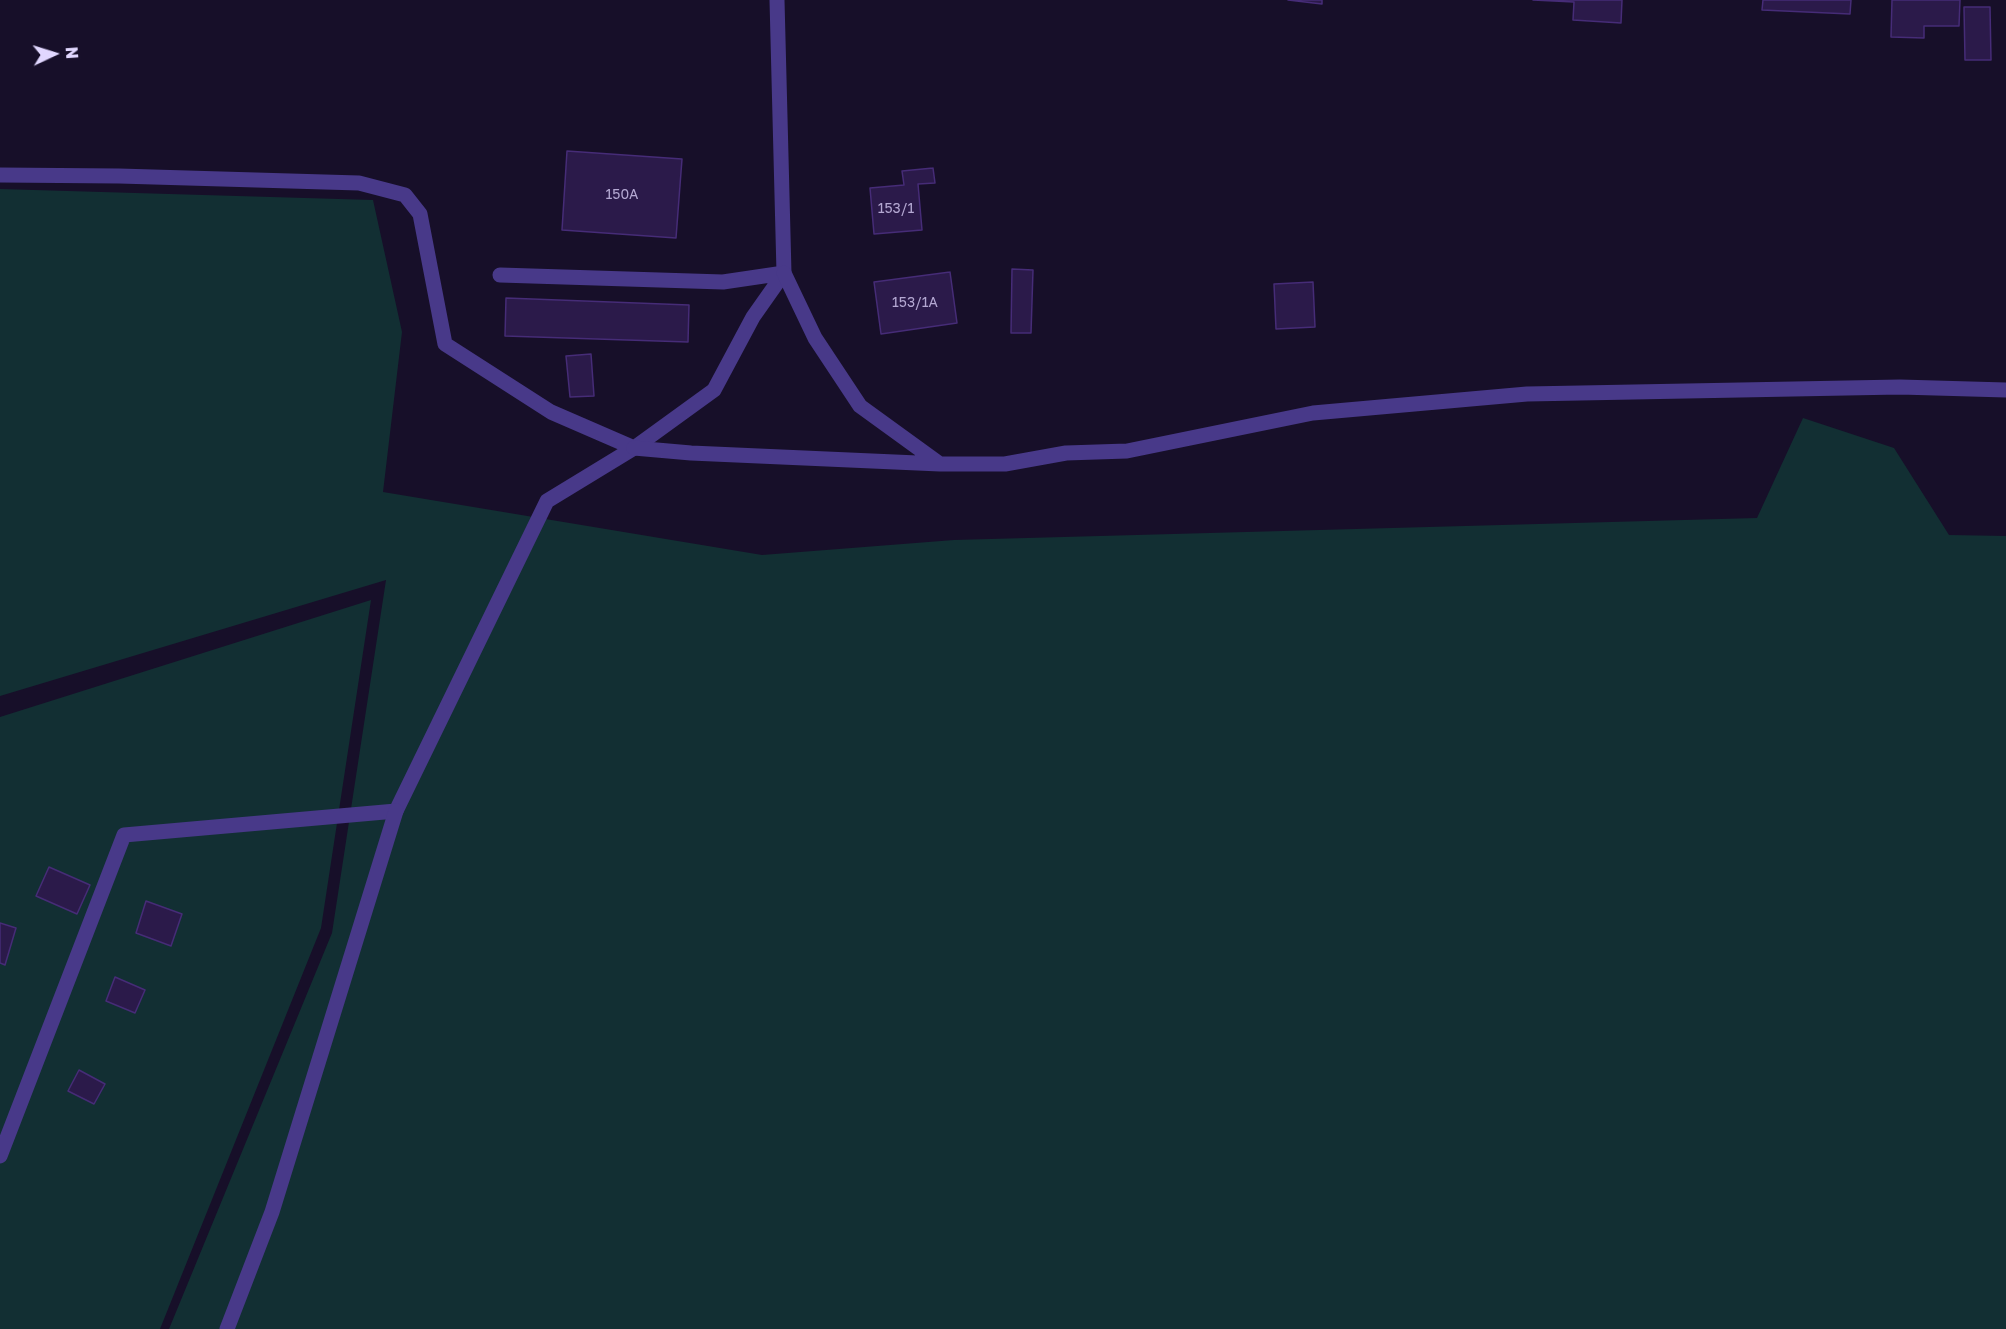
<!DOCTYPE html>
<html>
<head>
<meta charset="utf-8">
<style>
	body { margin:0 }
	#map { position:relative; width:2006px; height:1329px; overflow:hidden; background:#170f29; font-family:"Golos Text",sans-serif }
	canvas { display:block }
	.north { position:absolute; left:24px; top:24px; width:60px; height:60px; -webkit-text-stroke:4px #170f29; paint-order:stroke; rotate:86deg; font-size:16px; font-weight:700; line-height:24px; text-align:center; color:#e1d7ff }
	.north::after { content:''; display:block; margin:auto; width:21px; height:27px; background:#e1d7ff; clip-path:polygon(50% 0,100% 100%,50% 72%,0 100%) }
</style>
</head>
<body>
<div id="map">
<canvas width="2006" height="1329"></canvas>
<div class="north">N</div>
</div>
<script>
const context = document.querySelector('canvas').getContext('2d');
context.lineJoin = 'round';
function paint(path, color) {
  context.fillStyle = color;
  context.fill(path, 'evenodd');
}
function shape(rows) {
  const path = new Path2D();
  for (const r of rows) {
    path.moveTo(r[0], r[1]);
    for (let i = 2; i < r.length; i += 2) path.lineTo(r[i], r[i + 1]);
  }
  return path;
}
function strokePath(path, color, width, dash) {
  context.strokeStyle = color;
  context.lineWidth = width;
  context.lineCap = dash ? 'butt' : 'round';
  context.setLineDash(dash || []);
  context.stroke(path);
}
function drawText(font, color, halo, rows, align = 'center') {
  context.font = font + ' "Golos Text",sans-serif';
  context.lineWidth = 4.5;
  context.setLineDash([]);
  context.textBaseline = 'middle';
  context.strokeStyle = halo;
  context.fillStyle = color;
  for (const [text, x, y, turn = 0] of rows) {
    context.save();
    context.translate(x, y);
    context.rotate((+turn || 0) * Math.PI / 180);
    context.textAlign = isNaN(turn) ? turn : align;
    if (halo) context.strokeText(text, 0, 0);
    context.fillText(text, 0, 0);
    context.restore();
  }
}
paint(shape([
	[0,189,373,200,402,332,383,492,762,555,954,540,1757,518,1803,418,1894,448,1949,535,2006,536,2006,1329,169,1329,332,933,386,580,0,696],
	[371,600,321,928,160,1329,0,1329,0,717]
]), '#122f33');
const building = shape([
	[1288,0,1322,0,1322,4,1288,0],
	[1533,0,1622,0,1621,23,1573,20,1574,2,1533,0],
	[1763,0,1851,0,1850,14,1762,10,1763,0],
	[1892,0,1960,0,1959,26,1924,26,1924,38,1891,37,1892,0],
	[1964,7,1990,7,1991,60,1965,60,1964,7],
	[567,151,682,159,676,238,562,230,567,151],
	[933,168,935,183,918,184,922,230,874,234,870,188,904,185,902,171,933,168],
	[1012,269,1033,270,1031,333,1011,333,1012,269],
	[950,272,957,323,881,334,874,282,950,272],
	[1313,282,1315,327,1276,329,1274,284,1313,282],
	[506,298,689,305,688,342,505,336,506,298],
	[591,354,594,396,570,397,566,356,591,354],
	[49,867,90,885,77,914,36,896,49,867],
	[146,901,182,914,171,946,136,933,146,901],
	[0,923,16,928,5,965,0,963,0,923],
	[115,977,145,990,135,1013,106,1001,115,977],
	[79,1070,105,1084,94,1104,68,1091,79,1070]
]);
paint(building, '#2b1a4a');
strokePath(building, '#462c77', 1.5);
strokePath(shape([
	[0,175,119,176,359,183,405,195,420,214,445,344,551,412,634,448],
	[500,275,723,282,784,273],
	[0,1156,124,835,396,811,547,501,634,448,714,390,753,317,784,273,777,0]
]), '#483989', 15);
strokePath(shape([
	[784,273,815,338,860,406,940,464,1005,464,1066,453,1127,451,1313,413,1527,394,1900,387,2006,390],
	[634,448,691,453,940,464],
	[227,1329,272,1212,396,811]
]), '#483989', 15);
drawText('14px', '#b4a8d2', null, [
	["150А",622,195],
	["153/1",896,209],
	["153/1А",915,303]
]);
</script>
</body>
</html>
